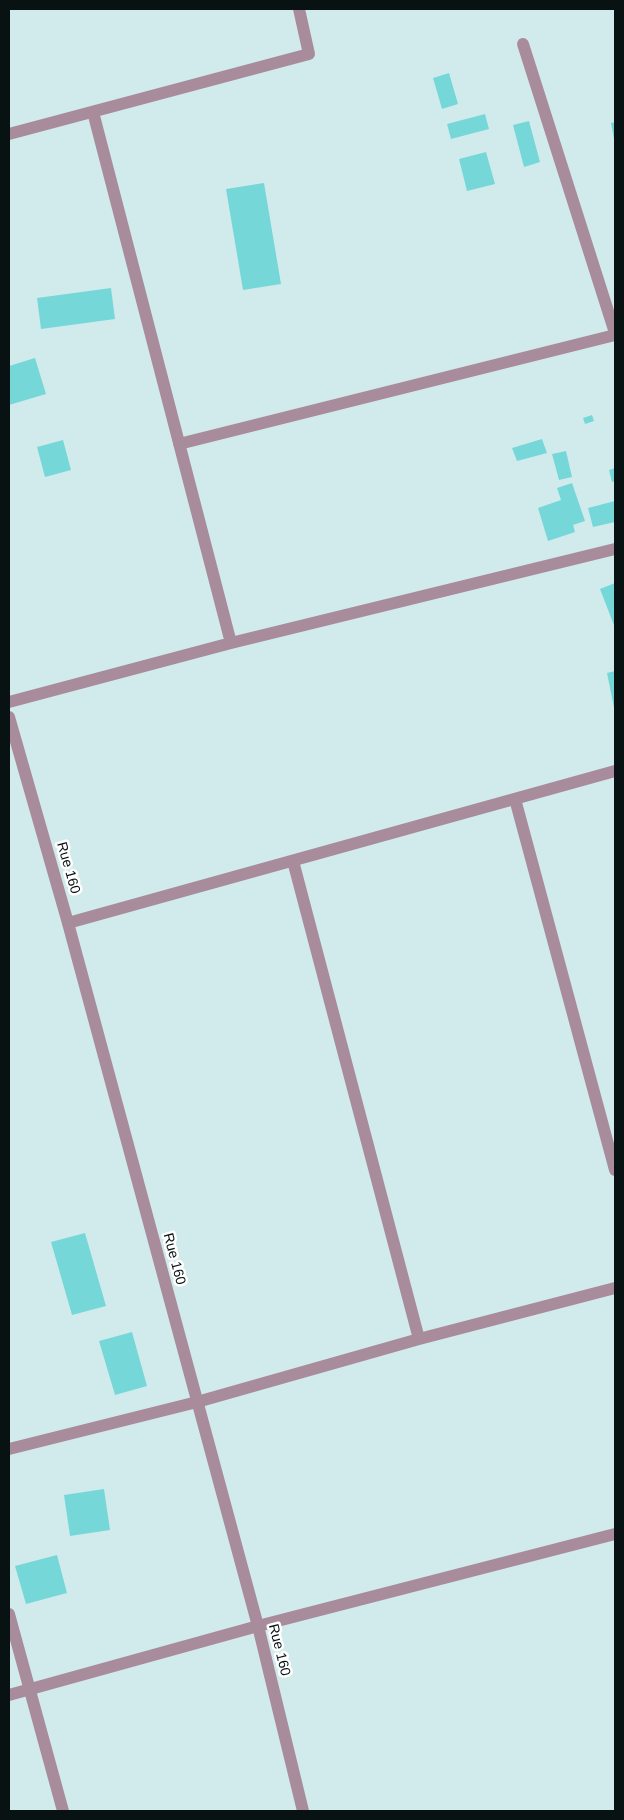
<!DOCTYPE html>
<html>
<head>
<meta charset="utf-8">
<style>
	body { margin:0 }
	#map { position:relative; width:624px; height:1820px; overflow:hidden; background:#d1ebec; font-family:Helvetica,sans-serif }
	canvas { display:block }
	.frame { position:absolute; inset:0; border:10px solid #091212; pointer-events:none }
</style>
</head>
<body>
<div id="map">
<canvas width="624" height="1820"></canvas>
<div class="frame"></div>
</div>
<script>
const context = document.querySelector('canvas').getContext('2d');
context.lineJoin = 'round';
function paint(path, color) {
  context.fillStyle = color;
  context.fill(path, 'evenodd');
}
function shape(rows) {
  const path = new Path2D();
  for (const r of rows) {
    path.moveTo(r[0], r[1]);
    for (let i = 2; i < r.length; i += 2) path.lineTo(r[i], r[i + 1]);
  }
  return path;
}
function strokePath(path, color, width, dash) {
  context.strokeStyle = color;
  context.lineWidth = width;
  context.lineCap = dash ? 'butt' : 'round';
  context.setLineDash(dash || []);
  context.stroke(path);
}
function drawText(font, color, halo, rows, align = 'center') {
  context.font = font + ' Helvetica,sans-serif';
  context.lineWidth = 5;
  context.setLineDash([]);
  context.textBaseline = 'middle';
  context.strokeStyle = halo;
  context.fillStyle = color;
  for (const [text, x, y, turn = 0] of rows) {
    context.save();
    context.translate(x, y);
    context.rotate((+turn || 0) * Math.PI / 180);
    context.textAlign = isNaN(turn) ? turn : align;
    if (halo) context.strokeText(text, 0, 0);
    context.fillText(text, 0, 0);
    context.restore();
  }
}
paint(shape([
	[449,73,458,104,442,109,433,78],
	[485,114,489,129,451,139,447,124],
	[529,121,540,162,524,167,513,125],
	[615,122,615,139,614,139,611,123],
	[486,152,495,184,467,191,459,159],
	[264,183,281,284,243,290,226,189],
	[111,288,115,319,41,329,37,298],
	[35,358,46,394,9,405,9,366],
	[592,415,594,421,585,424,583,418],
	[542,439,547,453,517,461,512,448],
	[63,440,71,470,45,477,37,447],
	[566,451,572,477,559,480,552,454],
	[615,468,615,481,612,482,609,470],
	[572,483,585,521,573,525,575,532,548,541,538,508,561,500,557,488],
	[615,501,615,522,593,527,588,508],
	[615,583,615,628,600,589],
	[615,671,615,708,614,708,607,673],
	[85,1233,106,1306,72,1315,51,1242],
	[132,1332,147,1386,115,1395,99,1341],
	[104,1489,110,1530,70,1536,64,1495],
	[57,1555,67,1593,26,1604,15,1566]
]), '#76d7d9');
strokePath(shape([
	[523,44,615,333],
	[93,112,231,643],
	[9,134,309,54,299,9],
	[179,444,615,335],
	[9,702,231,643,615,549],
	[515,799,615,1170],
	[293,861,419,1339],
	[68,923,615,771],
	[9,1449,197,1402,419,1339,615,1288],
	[9,1614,63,1811],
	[9,1695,258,1626,615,1534]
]), '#a98c9c', 12);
strokePath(shape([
	[9,717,68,923,258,1626,303,1811]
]), '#a98c9c', 12);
drawText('14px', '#091212', '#fff', [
	["Rue 160",68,868,74],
	["Rue 160",174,1259,75],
	["Rue 160",279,1650,76]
]);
</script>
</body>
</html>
